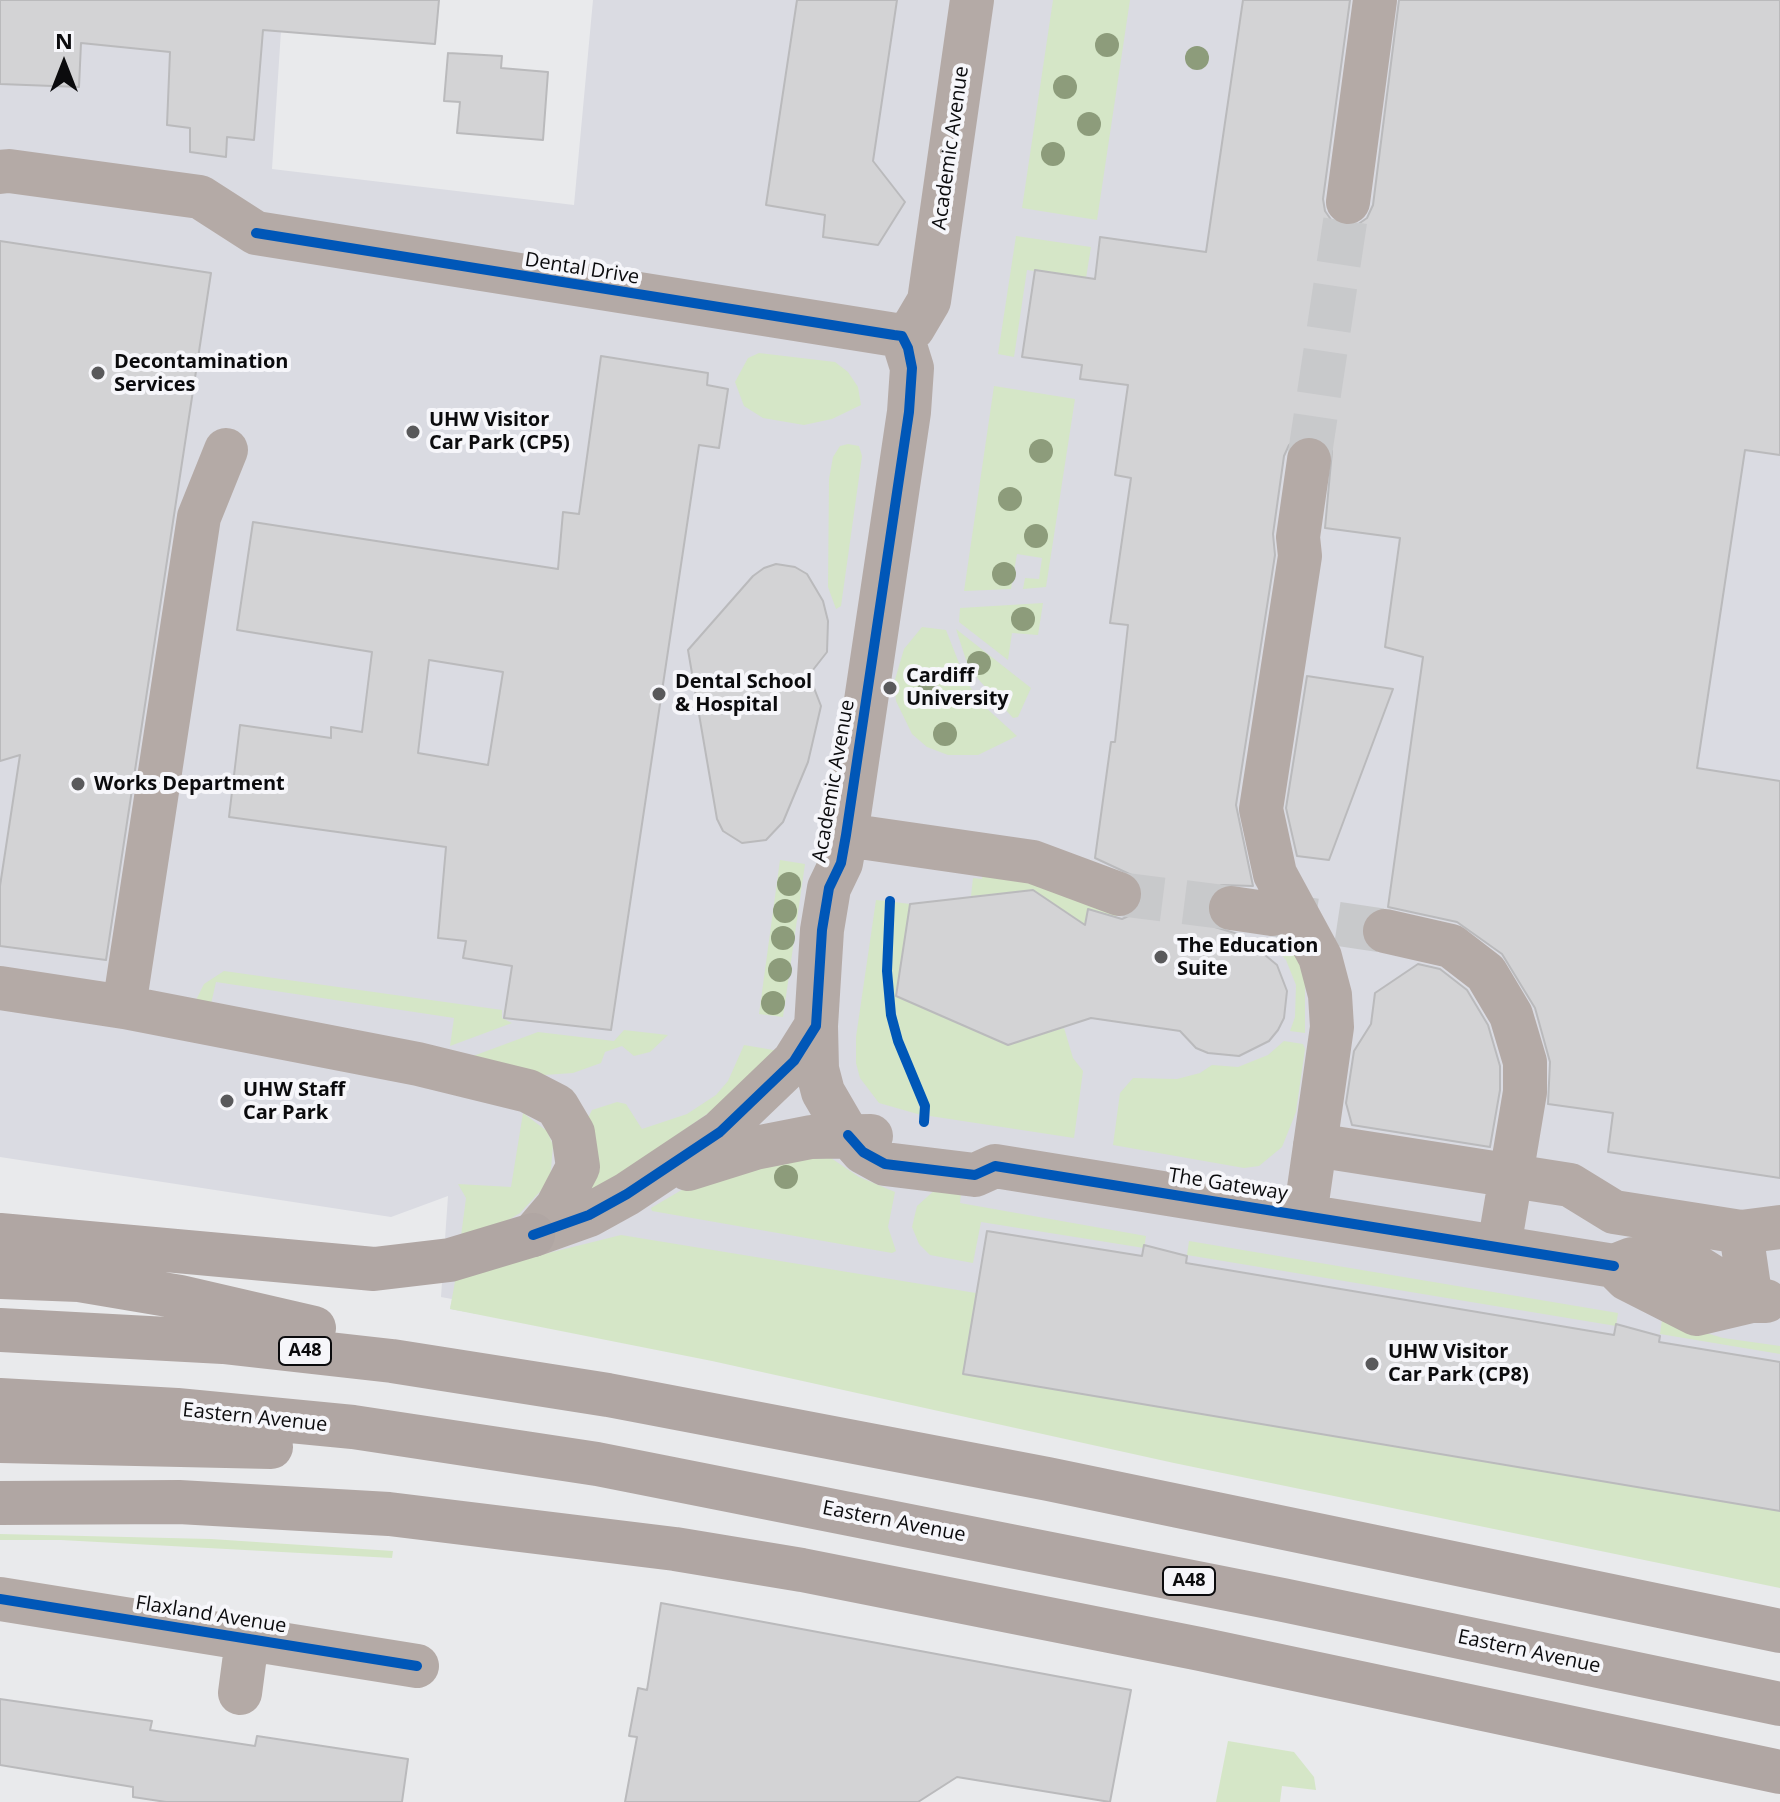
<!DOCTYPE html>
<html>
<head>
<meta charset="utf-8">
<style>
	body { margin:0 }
	#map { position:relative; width:1780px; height:1802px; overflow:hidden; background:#e9eaec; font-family:"Open Sans",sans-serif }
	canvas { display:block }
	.north { position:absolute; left:24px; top:24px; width:80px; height:80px; -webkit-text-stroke:6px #f6f6fa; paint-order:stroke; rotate:0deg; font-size:22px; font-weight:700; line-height:32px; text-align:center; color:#0b0b0d }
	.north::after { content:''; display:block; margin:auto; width:28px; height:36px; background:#0b0b0d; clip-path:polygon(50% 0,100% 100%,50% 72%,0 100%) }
</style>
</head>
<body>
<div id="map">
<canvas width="1780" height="1802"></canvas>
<div class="north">N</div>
</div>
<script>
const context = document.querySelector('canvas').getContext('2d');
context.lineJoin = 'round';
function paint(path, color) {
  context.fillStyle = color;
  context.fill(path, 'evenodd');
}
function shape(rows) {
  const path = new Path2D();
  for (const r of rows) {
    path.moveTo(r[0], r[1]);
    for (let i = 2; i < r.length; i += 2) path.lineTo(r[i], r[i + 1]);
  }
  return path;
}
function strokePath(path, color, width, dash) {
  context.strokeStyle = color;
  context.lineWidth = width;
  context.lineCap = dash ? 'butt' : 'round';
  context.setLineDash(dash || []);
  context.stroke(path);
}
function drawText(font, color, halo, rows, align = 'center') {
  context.font = font + ' "Open Sans",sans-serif';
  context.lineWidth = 8;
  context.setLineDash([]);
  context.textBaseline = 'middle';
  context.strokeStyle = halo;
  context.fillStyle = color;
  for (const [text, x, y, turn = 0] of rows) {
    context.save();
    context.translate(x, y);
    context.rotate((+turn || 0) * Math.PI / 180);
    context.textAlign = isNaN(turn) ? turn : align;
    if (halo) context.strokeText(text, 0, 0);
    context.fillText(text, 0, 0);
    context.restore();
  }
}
paint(shape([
	[0,0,283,0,272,169,574,205,593,0,1780,0,1780,1546,450,1309,452,1299,441,1297,448,1196,391,1217,0,1157]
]), '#dadbe2');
paint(shape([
	[1053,0,1130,0,1097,220,1022,208],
	[1016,236,1091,247,1086,278,1027,270,1014,357,998,354],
	[759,353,835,362,848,372,858,387,861,405,832,419,804,425,763,418,744,406,735,382,748,358],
	[994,386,1075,399,1046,587,1023,589,1025,578,1039,579,1042,558,1017,554,1011,589,964,591],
	[848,444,859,446,862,456,841,606,836,609,828,587,829,479,833,457,840,446],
	[1043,603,1038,635,1012,633,1008,660,959,622,960,608],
	[922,627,946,630,966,681,983,705,1017,736,978,755,948,755,927,747,912,734,896,701,894,683,904,649],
	[956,629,1031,688,1018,717,1013,718,979,680,966,660],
	[780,860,805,864,783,1017,759,1014],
	[983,870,1118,906,1113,938,1101,936,1035,891,971,896,973,878,982,879],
	[876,900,885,901,883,973,889,1027,916,1092,921,1115,879,1103,860,1078,856,1063,856,1037],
	[894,902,910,904,897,996,1006,1044,1064,1028,1073,1058,1083,1071,1074,1138,930,1116,929,1105,897,1026,891,973],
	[1286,931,1295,946,1305,982,1305,1033,1290,1031,1295,1017,1296,985,1286,960,1270,943],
	[224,971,502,1010,502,1018,512,1023,450,1046,454,1018,216,982,211,1004,193,1006,204,984],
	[624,1030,668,1035,650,1052,634,1056,622,1046,605,1052,601,1063,573,1073,545,1075,465,1059,538,1032,614,1041],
	[1284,1041,1303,1044,1305,1049,1296,1112,1282,1147,1259,1166,1244,1168,1113,1145,1120,1093,1133,1078,1177,1079,1200,1073,1212,1065,1238,1067,1268,1055],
	[744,1045,785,1052,766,1073,592,1194,588,1118,592,1110,617,1102,626,1104,642,1129,687,1114,716,1095,728,1081],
	[523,1113,547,1131,553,1145,550,1181,520,1213,502,1224,461,1236,466,1198,458,1184,511,1187],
	[831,1158,859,1177,895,1192,888,1227,896,1251,892,1253,652,1211,651,1208,702,1178,754,1161],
	[962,1185,960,1203,1146,1236,1144,1248,981,1222,973,1263,930,1255,919,1244,912,1227,917,1206,936,1189],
	[621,1235,976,1293,963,1374,1780,1511,1780,1588,1174,1463,712,1361,450,1309,456,1276],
	[1189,1241,1618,1313,1616,1326,1187,1255],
	[1662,1320,1723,1338,1780,1346,1780,1354,1660,1334],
	[0,1534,211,1539,393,1551,392,1558,61,1540,0,1540],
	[1228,1741,1294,1752,1314,1777,1316,1790,1282,1786,1280,1802,1216,1802]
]), '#d5e6c7');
const building = shape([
	[0,0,439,0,435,44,263,30,254,140,227,137,226,157,190,152,190,128,167,125,170,52,81,43,79,87,0,84,0,0],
	[797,0,897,0,873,161,905,202,878,245,823,237,825,215,766,205,797,0],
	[1243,0,1350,0,1323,199,1325,211,1332,221,1345,227,1357,225,1367,218,1373,205,1399,0,1780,0,1780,455,1745,450,1697,768,1780,781,1780,1178,1608,1152,1613,1113,1548,1104,1550,1062,1535,1008,1502,954,1457,922,1388,907,1423,657,1385,647,1400,538,1325,528,1332,451,1325,441,1313,435,1299,437,1289,445,1284,456,1273,534,1275,555,1236,805,1253,886,1221,885,1211,893,1206,905,1208,918,1215,927,1241,935,1277,965,1287,991,1284,1018,1278,1030,1269,1041,1239,1056,1208,1053,1196,1048,1180,1031,1091,1018,1008,1045,896,996,910,904,1033,890,1085,925,1088,909,1122,919,1135,913,1143,902,1143,889,1138,878,1095,858,1111,742,1115,742,1128,625,1110,623,1131,478,1115,475,1128,385,1080,379,1082,365,1022,357,1035,270,1095,279,1100,237,1206,252,1243,0],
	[448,53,502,56,501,68,548,72,543,140,457,133,460,102,444,101,448,53],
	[0,241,211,273,106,960,0,946,0,886,20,755,0,761,0,241],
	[601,356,708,373,707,385,728,389,719,448,699,445,611,1030,504,1018,512,966,463,958,466,941,438,938,446,847,229,817,240,725,331,738,331,727,362,732,372,652,237,630,253,522,558,569,563,512,579,514,601,356],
	[429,660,503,672,488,765,418,753,429,660],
	[776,564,795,567,807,574,823,601,828,621,827,652,809,675,821,706,808,762,783,822,766,840,742,843,723,831,717,819,688,650,753,576,764,568,776,564],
	[1307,676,1393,689,1329,860,1297,856,1286,808,1307,676],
	[1418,964,1440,969,1467,990,1488,1025,1500,1066,1500,1090,1490,1147,1352,1125,1346,1103,1354,1051,1371,1024,1375,993,1418,964],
	[987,1231,1142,1256,1144,1245,1187,1256,1186,1263,1614,1335,1616,1324,1660,1336,1659,1342,1780,1362,1780,1511,963,1374,987,1231],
	[661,1603,1131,1690,1110,1802,957,1777,918,1802,625,1802,637,1737,629,1736,638,1688,647,1690,661,1603],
	[0,1699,152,1721,150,1730,255,1746,257,1736,408,1759,402,1802,166,1802,133,1797,133,1787,0,1765,0,1699]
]);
paint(building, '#d3d3d5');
strokePath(building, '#bababc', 2);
strokePath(shape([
	[1309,460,1348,202],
	[1119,894,1231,908],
	[1272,914,1385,931]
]), '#c8c9cb', 44, [44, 22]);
strokePath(shape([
	[0,172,9,171,200,197,256,233,902,336],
	[1348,202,1375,0],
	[902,336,913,328,929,301,972,0],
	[846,835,1033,862,1119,894],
	[1231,908,1272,914],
	[1385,931,1451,946,1486,973,1511,1015,1525,1062,1525,1092,1499,1247],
	[0,988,124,1007,418,1064,528,1091,557,1106,573,1133,578,1167,557,1207,533,1235],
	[124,1007,199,517,226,450],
	[816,1026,817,1069,823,1092,848,1135,863,1152,885,1164,975,1175,995,1166,1614,1266,1632,1259,1673,1264,1700,1269,1751,1301],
	[1315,1145,1570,1185,1614,1212,1741,1232,1751,1301],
	[688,1169,755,1148,811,1137,871,1136],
	[1305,1216,1332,1027,1330,995,1320,957,1275,874,1261,809,1300,556,1298,537,1309,460],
	[1741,1232,1780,1227],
	[533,1235,589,1215,627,1194,720,1132,794,1061,816,1026,822,930,829,888,841,863,846,835,909,412,912,368,902,336],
	[1614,1266,1627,1279,1696,1314,1751,1301,1766,1301],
	[0,1599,417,1666],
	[240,1693,247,1640]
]), '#b4aaa6', 44);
strokePath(shape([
	[0,1235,374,1269,450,1260,533,1235],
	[0,1277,79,1280,180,1297,314,1328],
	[0,1330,223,1342,392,1361,608,1395,1048,1479,1780,1631],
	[0,1400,177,1410,353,1427,597,1464,1283,1600,1780,1704],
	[0,1441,271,1447],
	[0,1503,179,1502,389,1514,675,1549,802,1570,1200,1649,1780,1772]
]), '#b0a6a3', 44);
strokePath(shape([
	[256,233,894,335,902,336,908,348,912,368,909,412,846,835,841,863,829,888,822,930,816,1026,794,1061,720,1132,627,1194,589,1215,533,1235],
	[890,901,887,971,891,1015,898,1041,925,1106,924,1122],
	[848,1135,863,1152,885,1164,975,1175,995,1166,1614,1266],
	[0,1599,417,1666]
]), '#0057b8', 10);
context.fillStyle = '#8d9c7b';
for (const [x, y] of [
	[1107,45],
	[1197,58],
	[1065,87],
	[1089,124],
	[1053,154],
	[1041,451],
	[1010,499],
	[1036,536],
	[1004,574],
	[1023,619],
	[979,663],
	[928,693],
	[945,734],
	[789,884],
	[785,911],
	[783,938],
	[780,970],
	[773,1003],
	[786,1177]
]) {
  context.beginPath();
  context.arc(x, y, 12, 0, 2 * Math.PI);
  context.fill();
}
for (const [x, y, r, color] of [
	[98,373,8,"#59595b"],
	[413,432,8,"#59595b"],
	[890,688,8,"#59595b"],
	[659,694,8,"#59595b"],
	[78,784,8,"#59595b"],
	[1161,957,8,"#59595b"],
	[227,1101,8,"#59595b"],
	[1372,1364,8,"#59595b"]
]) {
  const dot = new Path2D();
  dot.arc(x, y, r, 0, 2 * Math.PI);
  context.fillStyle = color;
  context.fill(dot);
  strokePath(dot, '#f6f6fa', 3);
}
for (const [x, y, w] of [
	[305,1351,52],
	[1189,1581,52]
]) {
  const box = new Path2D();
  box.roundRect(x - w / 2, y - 14, w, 28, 6);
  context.fillStyle = '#f6f6fa';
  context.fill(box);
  strokePath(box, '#0b0b0d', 2);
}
drawText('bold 18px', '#0b0b0d', null, [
	["A48",305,1351],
	["A48",1189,1581]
]);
drawText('20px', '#0b0b0d', '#f6f6fa', [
	["Academic Avenue",951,148,-82],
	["Dental Drive",582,269,9],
	["Academic Avenue",834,781,-80],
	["The Gateway",1228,1185,9],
	["Eastern Avenue",255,1418,6],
	["Eastern Avenue",894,1522,11],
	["Flaxland Avenue",211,1615,9],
	["Eastern Avenue",1529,1652,12]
]);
drawText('bold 20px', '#0b0b0d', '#f6f6fa', [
	["Decontamination",114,362],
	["Services",114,385],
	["UHW Visitor",429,420],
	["Car Park (CP5)",429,443],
	["Cardiff",906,676],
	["University",906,699],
	["Dental School",675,682],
	["& Hospital",675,705],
	["Works Department",94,784],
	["The Education",1177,946],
	["Suite",1177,969],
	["UHW Staff",243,1090],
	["Car Park",243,1113],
	["UHW Visitor",1388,1352],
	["Car Park (CP8)",1388,1375]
], 'left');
</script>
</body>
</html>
